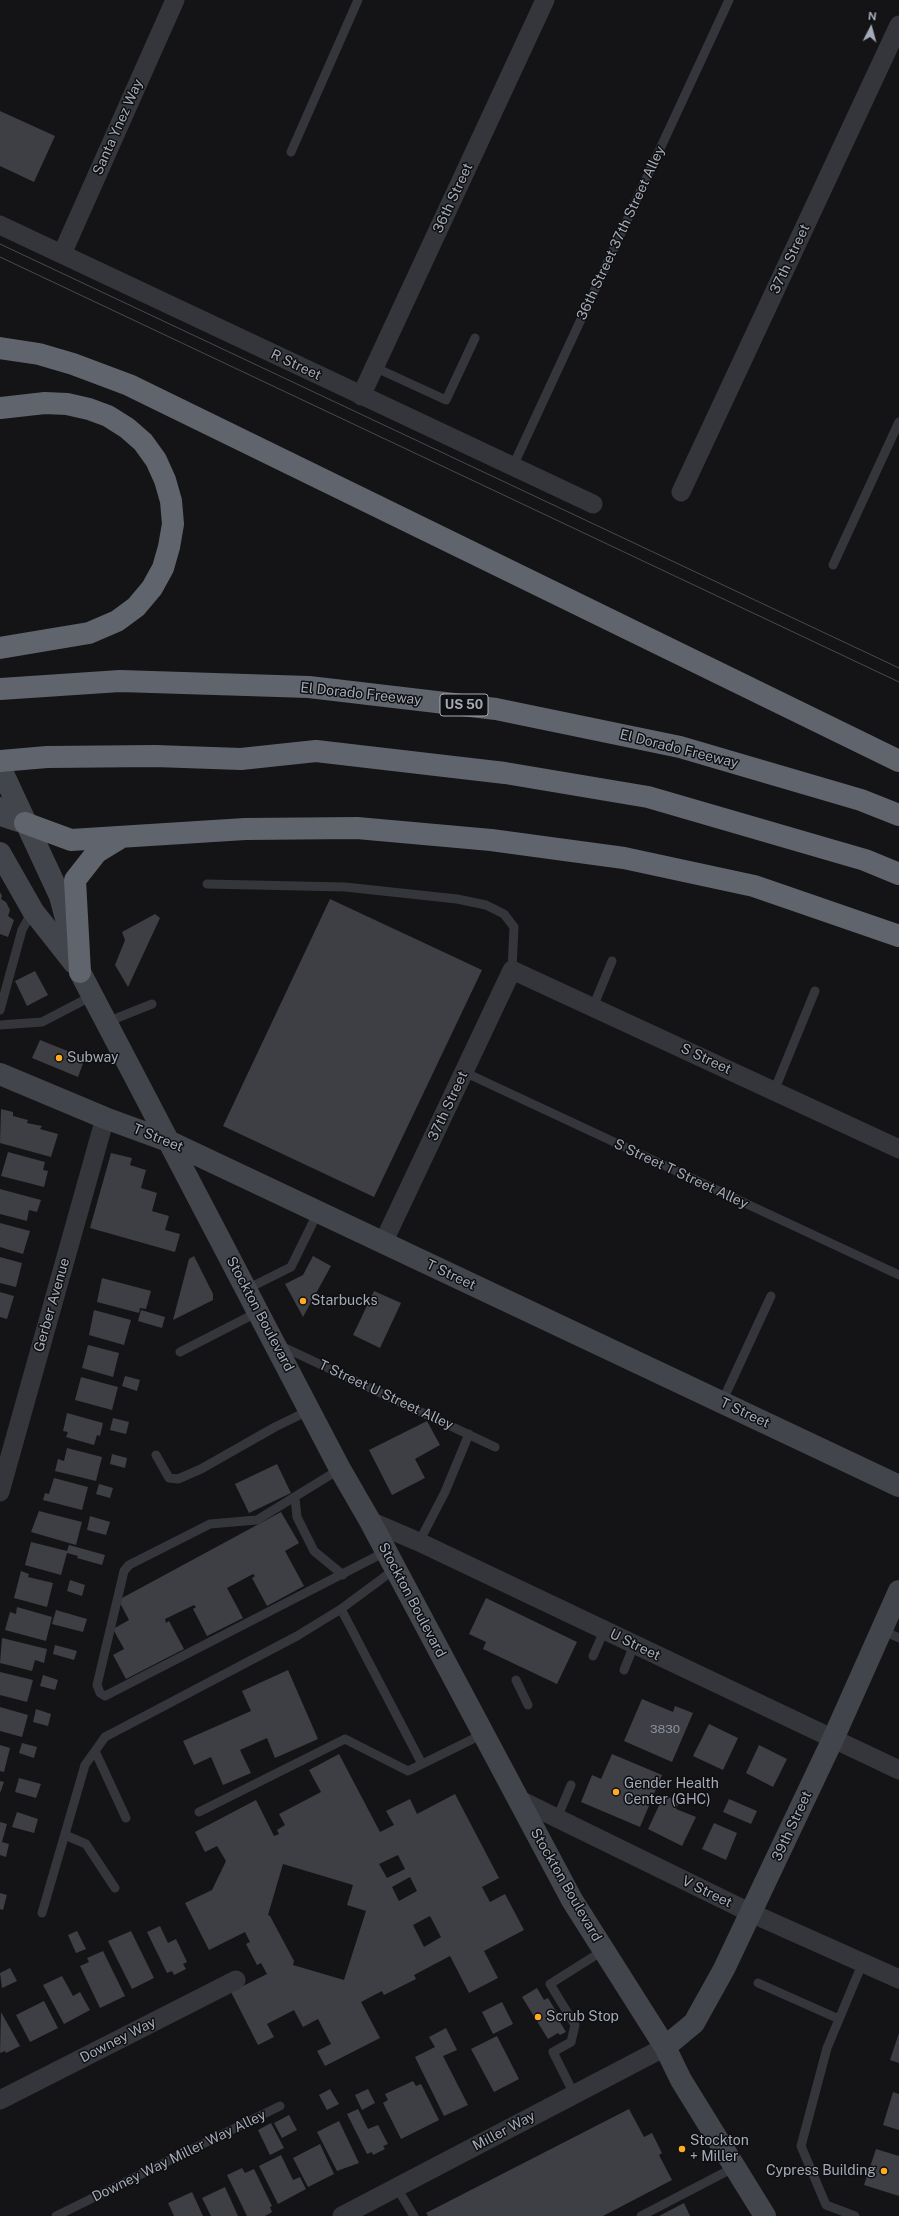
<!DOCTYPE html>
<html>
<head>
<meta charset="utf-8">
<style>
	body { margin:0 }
	#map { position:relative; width:899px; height:2216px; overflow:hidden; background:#141416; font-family:"Public Sans",sans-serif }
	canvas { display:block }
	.north { position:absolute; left:851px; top:8px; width:40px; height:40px; -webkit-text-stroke:3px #0f0f11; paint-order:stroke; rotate:6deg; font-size:11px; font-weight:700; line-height:16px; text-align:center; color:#a4abb8 }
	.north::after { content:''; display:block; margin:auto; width:14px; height:18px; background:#a4abb8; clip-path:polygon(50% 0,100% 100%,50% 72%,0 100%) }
</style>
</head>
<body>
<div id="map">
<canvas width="899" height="2216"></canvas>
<div class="north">N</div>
</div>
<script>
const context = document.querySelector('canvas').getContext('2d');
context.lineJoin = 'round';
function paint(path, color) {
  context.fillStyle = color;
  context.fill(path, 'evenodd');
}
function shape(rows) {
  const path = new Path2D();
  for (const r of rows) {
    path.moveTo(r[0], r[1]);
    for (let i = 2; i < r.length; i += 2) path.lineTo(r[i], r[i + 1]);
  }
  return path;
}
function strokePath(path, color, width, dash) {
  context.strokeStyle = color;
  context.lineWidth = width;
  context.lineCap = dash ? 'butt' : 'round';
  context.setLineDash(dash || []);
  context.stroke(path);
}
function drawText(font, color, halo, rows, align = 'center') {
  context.font = font + ' "Public Sans",sans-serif';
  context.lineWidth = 3;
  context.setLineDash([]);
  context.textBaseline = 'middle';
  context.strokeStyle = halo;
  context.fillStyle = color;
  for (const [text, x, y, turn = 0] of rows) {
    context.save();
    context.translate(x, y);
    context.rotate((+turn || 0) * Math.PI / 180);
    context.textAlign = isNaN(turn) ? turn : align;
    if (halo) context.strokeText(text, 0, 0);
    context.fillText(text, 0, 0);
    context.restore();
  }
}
paint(shape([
	[0,111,55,136,34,182,0,166],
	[0,892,2,896,1,899,6,902,10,910,8,916,14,920,8,937,0,934],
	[330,899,482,970,374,1197,223,1126],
	[155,914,160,918,128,987,115,965,125,940,122,932],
	[35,971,48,995,27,1006,15,981],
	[40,1040,85,1058,78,1077,32,1058],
	[1,1109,13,1112,13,1116,28,1120,27,1123,42,1126,40,1129,58,1134,51,1157,0,1143],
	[8,1152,45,1162,43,1170,48,1171,44,1187,1,1176],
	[111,1153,132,1158,130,1165,146,1170,141,1188,157,1193,152,1211,169,1216,165,1230,180,1234,175,1252,90,1228],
	[0,1189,41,1200,37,1212,29,1210,27,1221,0,1214],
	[0,1223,30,1231,23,1254,0,1247],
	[194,1256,213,1294,213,1300,173,1320,189,1259],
	[313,1256,331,1266,303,1317,285,1284,303,1275],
	[0,1257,22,1263,16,1287,0,1283],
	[102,1278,151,1291,146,1309,140,1308,139,1313,97,1302],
	[374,1291,401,1303,380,1348,353,1335],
	[0,1292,14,1296,7,1319,0,1317],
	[94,1310,131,1320,124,1345,89,1335],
	[141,1310,165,1317,162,1328,138,1321],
	[88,1345,119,1353,113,1377,82,1368],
	[125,1376,140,1380,137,1391,122,1386],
	[81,1377,118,1387,112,1410,75,1400],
	[67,1413,103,1423,100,1436,97,1435,94,1445,66,1437,68,1432,63,1431],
	[113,1418,129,1422,126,1434,110,1430],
	[427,1421,440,1445,415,1459,425,1478,392,1495,369,1450],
	[67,1448,102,1457,96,1481,55,1471,58,1459,64,1461],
	[112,1454,127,1458,125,1468,110,1464],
	[277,1464,291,1493,249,1513,235,1484],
	[54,1478,88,1487,82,1510,43,1500,45,1493,49,1494],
	[99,1484,113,1488,110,1498,96,1494],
	[39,1511,82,1522,76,1545,31,1532],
	[281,1512,299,1543,285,1551,304,1586,267,1606,252,1578,255,1576,253,1574,227,1588,243,1618,207,1636,193,1609,196,1607,194,1605,165,1619,166,1623,169,1621,184,1649,126,1679,113,1655,124,1649,113,1629,129,1620,120,1603,122,1598],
	[90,1516,110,1522,106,1535,87,1530],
	[31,1542,67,1551,69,1545,105,1555,102,1565,77,1558,78,1556,67,1553,61,1575,25,1565],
	[21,1571,29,1574,28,1577,53,1583,47,1607,14,1598],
	[70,1580,85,1585,82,1596,67,1591],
	[486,1598,577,1642,557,1684,483,1649,486,1642,469,1634],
	[17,1607,52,1617,46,1641,5,1630,10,1612,16,1614],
	[56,1610,87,1619,83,1632,52,1624],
	[2,1638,47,1649,44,1663,35,1660,32,1671,0,1663],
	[55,1645,77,1651,74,1660,53,1654],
	[288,1670,318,1739,275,1758,267,1738,240,1750,251,1773,223,1785,211,1757,194,1765,183,1741,251,1711,242,1691],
	[0,1672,33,1680,27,1702,0,1695],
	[43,1675,58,1680,55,1690,40,1686],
	[642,1699,673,1712,675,1706,693,1713,672,1762,624,1741],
	[0,1707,28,1715,22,1737,0,1731],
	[36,1709,51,1714,48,1726,33,1722],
	[709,1724,738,1738,723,1770,693,1756],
	[22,1743,37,1747,34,1758,19,1753],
	[0,1745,10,1748,4,1772,0,1771],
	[759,1745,787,1759,773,1787,746,1773],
	[339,1754,380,1832,394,1825,386,1811,410,1799,417,1814,455,1794,499,1878,482,1887,490,1902,505,1894,524,1930,484,1951,498,1978,469,1993,450,1956,414,1975,416,1979,384,1995,382,1991,361,2002,380,2038,325,2066,317,2051,331,2044,318,2019,303,2027,294,2010,267,2024,274,2037,258,2045,231,1992,267,1974,261,1963,257,1965,246,1944,250,1942,245,1932,209,1950,185,1903,212,1890,226,1861,217,1846,205,1852,195,1832,256,1800,274,1836,279,1834,277,1830,285,1825,279,1814,321,1792,309,1770],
	[398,1855,405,1869,387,1878,379,1864],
	[283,1864,353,1885,347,1905,366,1911,344,1980,293,1965,294,1961,270,1916,268,1915],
	[410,1877,417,1891,399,1901,392,1887],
	[430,1916,441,1937,424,1947,413,1925],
	[612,1754,662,1775,640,1827,581,1802,592,1775,601,1779],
	[19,1778,41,1784,36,1798,15,1792],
	[0,1781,4,1782,0,1793],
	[664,1795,679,1802,676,1809,696,1817,682,1846,648,1829],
	[729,1799,757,1811,751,1824,723,1812],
	[17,1812,38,1819,34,1833,12,1827],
	[0,1822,7,1824,2,1842,9,1844,6,1857,0,1855],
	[714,1823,737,1833,726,1860,702,1849],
	[0,1893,7,1895,3,1910,0,1909],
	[160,1926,168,1943,176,1939,187,1962,183,1964,186,1969,174,1975,172,1971,167,1973,147,1932],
	[77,1931,86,1949,76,1953,68,1935],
	[131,1931,154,1978,132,1989,108,1941],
	[103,1951,125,1996,100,2008,80,1966,89,1962,87,1958],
	[10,1968,17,1981,2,1988,0,1973],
	[62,1976,73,1996,80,1992,90,2010,64,2024,43,1985],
	[537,1988,544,2000,548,1998,562,2021,560,2022,566,2032,560,2035,558,2033,548,2039,522,1997],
	[44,2001,58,2028,30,2042,16,2015],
	[502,2002,513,2024,493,2034,482,2012],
	[1,2012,20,2046,6,2053,5,2051,0,2053],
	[446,2028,457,2050,443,2056,468,2105,444,2116,415,2057,435,2047,429,2037],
	[899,2033,899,2063,890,2060],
	[497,2036,519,2079,494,2092,471,2049],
	[413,2081,416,2086,421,2084,439,2120,401,2139,383,2103,388,2100,385,2094],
	[330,2089,339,2104,327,2110,319,2095],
	[368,2089,375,2103,362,2110,355,2095],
	[893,2092,899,2094,899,2130,883,2125],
	[358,2109,368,2129,378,2125,388,2144,383,2146,385,2149,373,2155,372,2152,367,2154,347,2114],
	[629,2109,644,2137,652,2133,662,2153,659,2155,672,2180,603,2216,428,2216,426,2213],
	[289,2115,297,2130,282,2138,274,2123],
	[339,2121,359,2163,337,2171,317,2132],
	[271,2123,284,2148,270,2155,258,2130],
	[320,2144,334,2174,308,2187,293,2158],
	[876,2149,899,2156,899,2196,864,2185],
	[281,2155,293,2180,300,2177,306,2189,278,2204,259,2166],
	[242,2168,245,2173,254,2169,272,2206,270,2207,272,2212,265,2216,247,2216,227,2175],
	[225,2187,238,2216,211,2216,202,2198],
	[192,2192,203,2216,174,2216,168,2203],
	[684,2203,690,2216,659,2216]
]), '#3e3f44');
strokePath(shape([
	[291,152,358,0],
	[374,367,446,400,475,338],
	[513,466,729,0],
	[833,565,899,422],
	[207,884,345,887,457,899,486,905,504,914,514,927,512,970],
	[593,1007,612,961],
	[0,1010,22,930,32,912],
	[107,1022,152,1004],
	[0,1025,42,1022,92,996],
	[464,1072,899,1275],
	[774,1091,815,991],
	[247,1289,291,1267,318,1212],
	[279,1345,495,1447],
	[180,1352,258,1312],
	[722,1402,771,1296],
	[156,1455,169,1478,178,1479,201,1469,275,1427,310,1410],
	[340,1469,257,1520,210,1524,129,1565,124,1571,97,1685,100,1693,105,1696,385,1552],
	[295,1498,297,1517,314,1551,343,1575],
	[419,1542,445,1492,469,1434],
	[395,1569,341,1609,422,1764],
	[882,1630,899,1638],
	[593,1656,604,1631],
	[624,1670,634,1645],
	[516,1680,528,1705],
	[95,1751,126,1818],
	[199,1812,345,1739,408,1771,483,1734],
	[557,1818,571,1785],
	[65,1835,86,1844,115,1888],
	[42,1913,85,1765,105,1737,297,1636,341,1609],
	[758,1983,839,2019],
	[574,2094,553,2052,571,2042,575,2025,550,1984,604,1950],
	[397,2188,414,2216],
	[56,2216,280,2106],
	[641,2216,735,2167],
	[855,2216,826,2205,801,2146,827,2048,863,1962]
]), '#34363b', 9);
strokePath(shape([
	[0,225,593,504],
	[62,254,175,0],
	[361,396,545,0],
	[681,492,899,25],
	[383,1243,512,970,899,1149],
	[0,1492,105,1118],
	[370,1521,419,1542,899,1770],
	[518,1799,751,1913,899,1979],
	[0,2100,236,1980],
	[342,2216,665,2047]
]), '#34363b', 19);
strokePath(shape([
	[0,767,60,896,80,972,340,1469,370,1521,572,1900,665,2047,681,2080,765,2216],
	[0,808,4,816,25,823],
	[0,853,33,911,74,963],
	[0,1074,105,1118,168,1141,899,1486],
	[665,2047,694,2023,724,1969,833,1739,899,1591]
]), '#42454b', 22);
strokePath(shape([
	[0,348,39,354,73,364,129,385,899,761],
	[0,408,45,403,67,404,89,409,108,416,127,428,143,442,156,460,165,480,171,501,173,524,169,547,163,568,152,588,136,607,117,621,89,633,0,648],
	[0,689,120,681,309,687,496,709,680,747,861,800,899,815],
	[0,761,47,757,155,756,241,759,316,751,505,773,648,797,865,860,899,874],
	[25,823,71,840,245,829,357,828,491,840,624,858,754,886,899,936],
	[80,972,75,880,97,852,120,838]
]), '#60646d', 22);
strokePath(shape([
	[0,244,899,668],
	[0,257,899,682]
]), '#474a50', 1);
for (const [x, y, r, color] of [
	[59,1058,4,"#ffaa23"],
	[303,1301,4,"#ffaa23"],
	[616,1792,4,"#ffaa23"],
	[538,2017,4,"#ffaa23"],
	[682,2149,4,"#ffaa23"],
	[884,2171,4,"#ffaa23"]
]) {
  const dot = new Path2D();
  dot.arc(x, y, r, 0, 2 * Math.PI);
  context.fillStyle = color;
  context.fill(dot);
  strokePath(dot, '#0f0f11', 1.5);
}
drawText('12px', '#8a909b', null, [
	["3830",665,1729]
]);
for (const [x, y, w] of [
	[464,705,48]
]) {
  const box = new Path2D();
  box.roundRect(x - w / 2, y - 11, w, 22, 3);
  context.fillStyle = '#0f0f11';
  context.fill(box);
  strokePath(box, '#a4abb8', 1);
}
drawText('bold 13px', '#a4abb8', null, [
	["US 50",464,705]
]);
drawText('14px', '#a4abb8', '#0f0f11', [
	["Santa Ynez Way",118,127,-66],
	["36th Street",453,198,-65],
	["36th Street 37th Street Alley",621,233,-65],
	["37th Street",790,259,-65],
	["R Street",296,365,25],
	["El Dorado Freeway",361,694,6],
	["El Dorado Freeway",679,749,14],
	["S Street",706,1059,25],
	["37th Street",448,1106,-65],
	["T Street",158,1138,22],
	["S Street T Street Alley",681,1174,25],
	["T Street",451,1275,25],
	["Gerber Avenue",52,1305,-74],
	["Stockton Boulevard",260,1314,62],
	["T Street U Street Alley",386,1395,25],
	["T Street",745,1413,25],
	["Stockton Boulevard",412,1600,62],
	["U Street",635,1645,26],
	["39th Street",792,1826,-65],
	["Stockton Boulevard",566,1885,60],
	["V Street",707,1892,26],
	["Downey Way",118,2040,-27],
	["Miller Way",504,2131,-28],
	["Downey Way Miller Way Alley",179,2156,-26]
]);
drawText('14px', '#a4abb8', '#0f0f11', [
	["Subway",67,1058],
	["Starbucks",311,1301],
	["Gender Health",624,1784],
	["Center (GHC)",624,1800],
	["Scrub Stop",546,2017],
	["Stockton",690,2141],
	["+ Miller",690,2157],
	["Cypress Building",876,2171,"right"]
], 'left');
</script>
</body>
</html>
